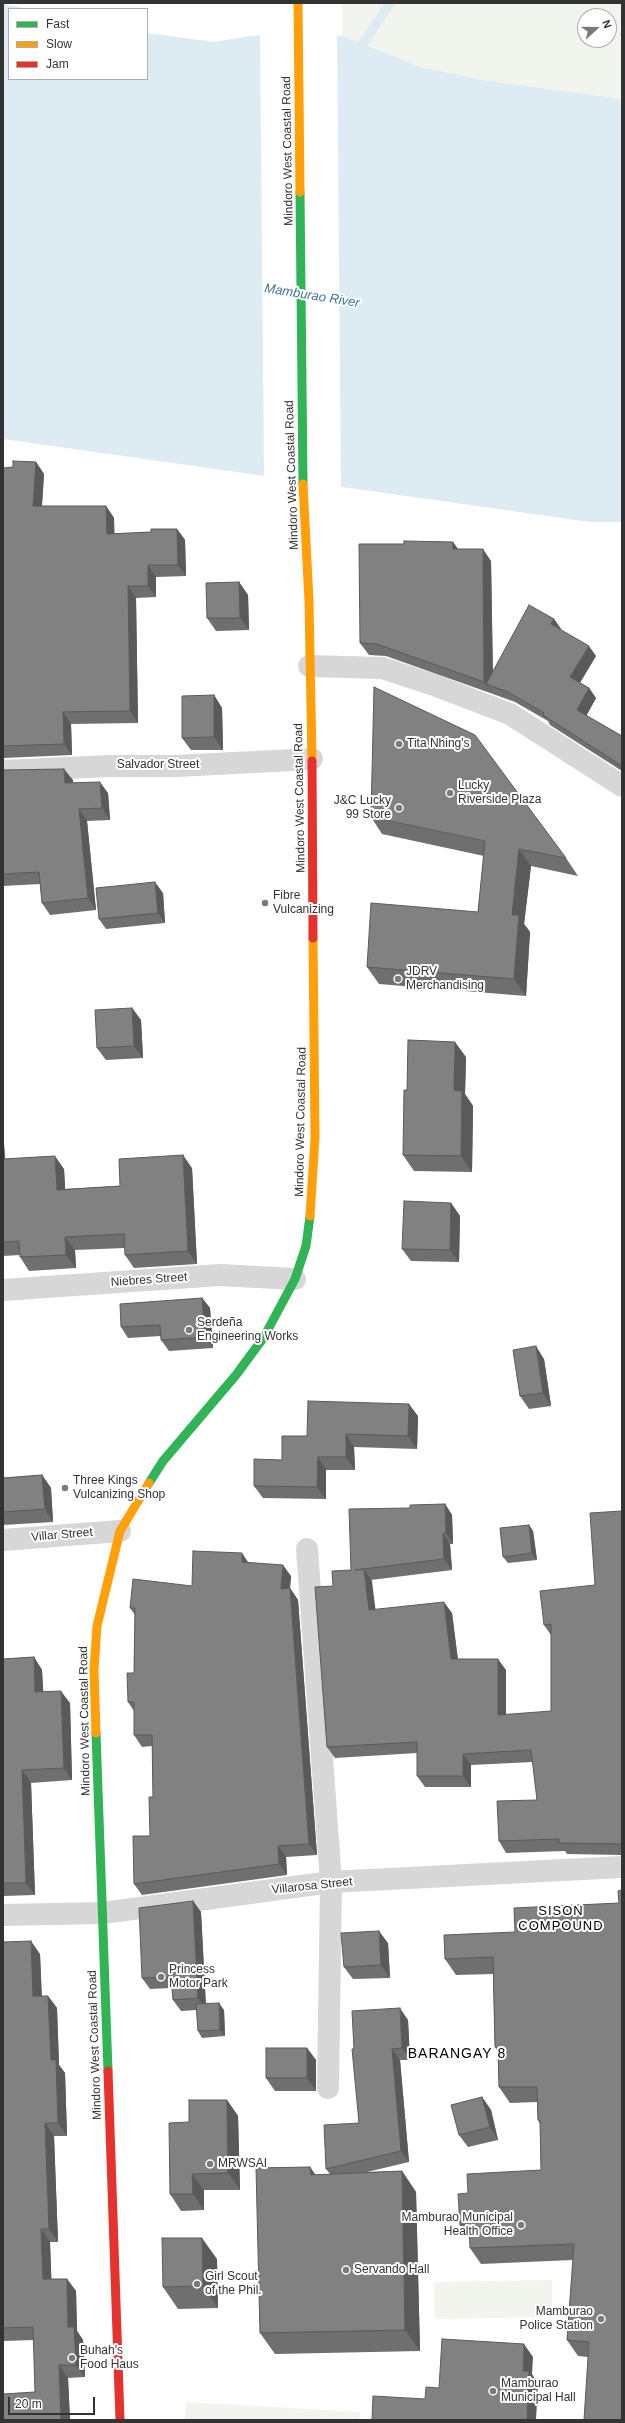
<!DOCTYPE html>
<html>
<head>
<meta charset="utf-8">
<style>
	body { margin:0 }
	#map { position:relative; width:625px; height:2423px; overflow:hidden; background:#fff; font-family:Helvetica,sans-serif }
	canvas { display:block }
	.frame { position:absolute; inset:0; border:4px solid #333; pointer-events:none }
	.legend { position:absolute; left:8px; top:8px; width:140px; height:72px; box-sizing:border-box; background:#fff; border:1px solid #adadad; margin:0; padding:5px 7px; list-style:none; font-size:12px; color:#333 }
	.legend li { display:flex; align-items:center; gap:8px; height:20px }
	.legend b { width:20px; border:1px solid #adadad }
	.north { position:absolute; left:577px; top:8px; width:40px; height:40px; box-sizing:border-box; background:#fff; border:1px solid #adadad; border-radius:50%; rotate:69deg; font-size:11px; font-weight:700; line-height:16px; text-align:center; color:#333 }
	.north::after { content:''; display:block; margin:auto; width:14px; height:18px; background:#7a7a7a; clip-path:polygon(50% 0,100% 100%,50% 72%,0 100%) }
	.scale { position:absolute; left:8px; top:2397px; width:87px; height:18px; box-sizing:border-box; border:2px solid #333; border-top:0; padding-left:5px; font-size:12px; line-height:14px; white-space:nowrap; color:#333; -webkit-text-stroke:3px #fff; paint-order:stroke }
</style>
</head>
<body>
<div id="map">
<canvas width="625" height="2423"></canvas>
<div class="frame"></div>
<ul class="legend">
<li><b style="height:5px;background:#30b455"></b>Fast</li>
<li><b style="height:5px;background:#ff9f0a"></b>Slow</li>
<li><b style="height:5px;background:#e5322d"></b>Jam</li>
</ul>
<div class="north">N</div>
<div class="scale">20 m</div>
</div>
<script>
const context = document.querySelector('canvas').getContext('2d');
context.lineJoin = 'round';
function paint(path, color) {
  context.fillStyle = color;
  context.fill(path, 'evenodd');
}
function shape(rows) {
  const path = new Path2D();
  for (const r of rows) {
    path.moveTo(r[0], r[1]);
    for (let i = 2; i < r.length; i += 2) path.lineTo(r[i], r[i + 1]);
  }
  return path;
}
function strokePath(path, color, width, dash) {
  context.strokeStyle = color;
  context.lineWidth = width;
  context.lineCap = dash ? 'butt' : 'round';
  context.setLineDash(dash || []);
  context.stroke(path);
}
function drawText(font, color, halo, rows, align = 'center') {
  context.font = font + ' Helvetica,sans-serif';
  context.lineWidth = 4;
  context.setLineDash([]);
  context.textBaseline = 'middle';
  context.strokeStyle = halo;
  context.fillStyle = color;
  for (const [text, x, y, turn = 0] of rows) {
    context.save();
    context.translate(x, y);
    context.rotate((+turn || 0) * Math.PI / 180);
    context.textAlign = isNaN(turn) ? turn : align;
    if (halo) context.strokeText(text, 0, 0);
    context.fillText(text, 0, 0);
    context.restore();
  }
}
paint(shape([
	[342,3,622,3,622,99,483,80,421,67,342,36],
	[585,16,609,16,609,40,585,40],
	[552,2280,552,2317,435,2319,434,2282],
	[186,2402,360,2412,359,2420,185,2420]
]), '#f1f5ed');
paint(shape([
	[3,4,29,9,9,9,9,79,147,79,147,33,214,42,249,36,279,34,342,36,421,67,483,80,622,99,622,522,590,522,3,439]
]), '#ddebf3');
paint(shape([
	[279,32,337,34,341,489,264,478,260,33]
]), '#fff');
strokePath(shape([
	[359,55,363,44,390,3]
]), '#ddebf3', 9);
strokePath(shape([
	[309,666,382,668,434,685,510,714,622,786],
	[3,771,110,766,176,766,312,759],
	[3,1290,220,1275,295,1279],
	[3,1540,120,1531],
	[307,1549,331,1882,328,2088],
	[3,1915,103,1913,331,1882,622,1867]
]), '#d7d7d7', 22);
strokePath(shape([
	[300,192,303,484],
	[149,1483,163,1461,236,1375,264,1337,295,1279,306,1246,310,1216],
	[96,1733,108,2071]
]), '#30b455', 9);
strokePath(shape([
	[298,3,300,192],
	[303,484,309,601,312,761],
	[310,1216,315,1138,313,938],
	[96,1733,94,1670,97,1626,120,1531,149,1483]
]), '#ff9f0a', 9);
strokePath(shape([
	[312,761,313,938],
	[108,2071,120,2420]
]), '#e5322d', 9);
paint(shape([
	[36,462,44,474,42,506,106,506,114,518,114,534,151,532,177,529,185,540,186,576,156,577,156,597,136,598,138,723,71,724,72,755,3,758,3,468,13,467],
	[453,542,458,549,491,561,493,672,554,619,561,629,561,630,596,656,580,683,589,688,596,698,586,716,622,736,622,771,550,725,548,721,515,702,493,694,386,656,369,655,360,643,404,544],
	[239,582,248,595,249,630,216,631,207,618],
	[214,695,222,708,223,750,191,750,182,738],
	[3,770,73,780,73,783,108,793,110,820,87,821,96,910,50,915,42,903,40,884,3,886],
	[371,817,566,858,578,876,531,866,524,924,530,932,526,996,379,984,367,967,478,912,484,856,382,834],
	[163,893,165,923,106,929,99,919],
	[132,1008,141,1020,143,1058,106,1060,97,1048],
	[466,1057,465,1094,473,1106,472,1172,414,1171,403,1155,407,1090],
	[3,1142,4,1144,5,1159,64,1169,65,1189,120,1186,192,1168,197,1264,134,1268,125,1255,125,1248,75,1250,76,1268,29,1271,20,1257,20,1255,3,1256],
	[451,1203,460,1216,459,1262,411,1261,402,1249],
	[202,1298,210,1308,213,1348,169,1351,161,1340,161,1336,128,1338,121,1327],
	[544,1359,551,1406,529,1409,520,1396],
	[418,1416,417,1449,354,1447,355,1470,326,1470,326,1499,263,1498,254,1486,307,1436],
	[42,1475,51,1488,53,1522,3,1525,3,1478],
	[445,1504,452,1515,453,1544,450,1544,452,1570,371,1580,375,1610,452,1613,458,1659,506,1670,506,1715,551,1711,551,1635,544,1625,595,1585,622,1511,622,1855,567,1854,565,1851,506,1853,499,1841,537,1800,533,1762,471,1765,471,1787,425,1787,417,1776,417,1753,335,1758,327,1747,333,1586,351,1570,410,1508],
	[529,1525,533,1531,537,1560,508,1563,503,1557],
	[248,1562,291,1576,290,1588,298,1600,317,1855,286,1857,287,1875,142,1895,134,1884,150,1836,153,1797,152,1746,142,1747,134,1735,134,1711,128,1702,134,1673,135,1615,130,1608,192,1586],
	[34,1657,42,1670,43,1692,70,1703,72,1780,31,1783,35,1895,3,1896,3,1659],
	[622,1890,588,2357,578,2356,567,2340,573,2260,481,2264,470,2248,470,2239,460,2225,468,2193,541,2170,540,2124,538,2120,537,2102,510,2103,499,2087,498,2052,495,2047,493,1974,456,1975,445,1959,515,1932,619,1903],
	[193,1901,201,1912,206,2004,224,2010,225,2036,202,2038,198,2031,197,2010,181,2011,173,2000,172,1988,150,1989,142,1978],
	[3,1942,40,1954,42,1996,48,1996,57,2008,59,2065,65,2073,67,2136,54,2136,58,2242,50,2242,51,2279,67,2279,76,2291,77,2331,83,2340,85,2377,68,2378,70,2420,3,2420,35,2392,34,2340,3,2341],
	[388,1943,390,1978,353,1979,344,1967],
	[408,2020,410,2060,400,2060,409,2162,367,2172,402,2171,416,2192,420,2351,275,2354,260,2333,310,2167,315,2175,330,2174,326,2169,359,2123,354,2049],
	[307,2048,316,2060,316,2091,275,2091,266,2078],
	[482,2097,491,2110,498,2140,468,2147,459,2135],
	[227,2100,238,2116,240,2190,204,2190,204,2210,181,2211,170,2194,189,2122],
	[217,2259,218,2308,178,2309,163,2287]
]), '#6f6f6f');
paint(shape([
	[36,462,44,474,41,518,33,506],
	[106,506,114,518,115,545,107,534],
	[177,529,185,540,186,576,178,565],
	[453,542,461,554,453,549],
	[483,549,491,561,493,687,486,684,493,694,484,682],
	[148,565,156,577,156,597,148,586],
	[239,582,248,595,249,630,240,618],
	[128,586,136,598,138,723,130,711],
	[554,619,561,629,558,634,551,624],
	[589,646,596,656,577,687,570,677],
	[589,688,596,698,584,720,577,710],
	[214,695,222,708,223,750,214,737],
	[63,712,71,724,72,755,64,744],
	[64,769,73,780,73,795,65,783],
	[100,782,108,793,110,820,102,808],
	[79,809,87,821,96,910,88,898],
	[519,849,531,866,524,924,530,932,526,996,514,979,512,915],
	[155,882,163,893,165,923,158,913],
	[132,1008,141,1020,143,1058,134,1046],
	[455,1042,466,1057,465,1094,473,1106,472,1172,461,1156,454,1090],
	[3,1142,4,1144,6,1173,3,1169],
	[183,1155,192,1168,197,1264,188,1251],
	[55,1156,64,1169,66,1203,57,1190],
	[451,1203,460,1216,459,1262,450,1250],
	[65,1237,75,1250,76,1268,66,1255],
	[202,1298,210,1308,213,1348,205,1337],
	[536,1346,544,1359,551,1406,543,1393],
	[409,1404,418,1416,417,1449,408,1436],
	[346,1434,354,1447,355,1470,346,1457],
	[318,1457,326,1470,326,1499,317,1487],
	[42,1475,51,1488,53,1522,45,1509],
	[445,1504,452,1515,453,1544,446,1533],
	[529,1525,533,1531,537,1560,532,1553],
	[443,1533,450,1544,452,1570,444,1559],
	[242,1553,250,1565,242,1562],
	[283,1565,291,1576,289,1600,281,1589],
	[364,1569,372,1581,377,1622,369,1610],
	[290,1588,298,1600,317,1855,309,1844],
	[444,1602,452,1613,459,1670,451,1659],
	[34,1657,42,1670,44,1704,35,1692],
	[498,1659,506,1670,506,1726,498,1715],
	[61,1691,70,1703,72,1780,64,1768],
	[463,1754,471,1765,471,1787,463,1776],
	[22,1770,31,1783,35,1895,26,1883],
	[278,1846,286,1857,287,1875,279,1864],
	[193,1901,201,1912,206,2010,198,1998],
	[379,1931,388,1943,390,1978,381,1965],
	[31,1941,40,1954,42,2009,33,1996],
	[48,1996,57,2008,59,2065,65,2073,67,2136,58,2123,51,2060],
	[219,2003,224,2010,225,2036,220,2030],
	[400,2008,408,2020,410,2060,402,2048],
	[307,2048,316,2060,316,2091,307,2078],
	[392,2049,400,2060,409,2162,401,2151],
	[482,2097,491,2110,498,2140,490,2127],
	[227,2100,238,2116,240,2190,228,2173],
	[45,2123,54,2136,58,2242,49,2229],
	[310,2167,325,2188,311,2175],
	[402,2171,416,2192,420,2351,405,2330],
	[192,2174,204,2190,204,2210,193,2194],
	[41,2229,50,2242,52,2292,43,2279],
	[202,2238,217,2259,218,2308,203,2286],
	[67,2279,76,2291,77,2331,83,2340,85,2377,76,2365,68,2327],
	[524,2344,533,2357,532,2374,538,2384,536,2420,527,2420,523,2371],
	[59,2365,68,2378,70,2420,61,2420]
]), '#5a5a5a');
const building = shape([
	[13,461,36,462,33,506,106,506,107,534,151,532,151,529,177,529,178,565,148,565,148,586,128,586,130,711,63,712,64,744,3,746,3,468,13,467,13,461],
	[404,541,453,542,453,549,483,549,484,682,377,644,360,643,359,544,404,544,404,541],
	[239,582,240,618,207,618,206,583,239,582],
	[529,605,554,619,551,624,589,646,570,677,589,688,577,710,622,736,622,766,543,715,544,713,508,692,486,684,529,605],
	[374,687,475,735,566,858,519,849,512,915,519,915,514,979,367,967,371,903,478,912,485,841,371,817,374,687],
	[214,695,214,737,182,738,182,696,214,695],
	[64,769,65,783,100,782,102,808,79,809,88,898,42,903,39,872,3,874,3,770,64,769],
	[155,882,158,913,99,919,96,888,155,882],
	[132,1008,134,1046,97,1048,95,1010,132,1008],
	[408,1040,455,1042,454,1090,462,1091,461,1156,403,1155,404,1090,407,1090,408,1040],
	[183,1155,188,1251,125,1255,124,1234,65,1237,66,1255,20,1257,19,1241,3,1242,3,1159,55,1156,57,1190,120,1186,119,1159,183,1155],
	[404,1201,451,1203,450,1250,402,1249,404,1201],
	[202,1298,205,1337,161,1340,160,1325,121,1327,120,1304,202,1298],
	[536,1346,543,1393,520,1396,513,1350,536,1346],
	[308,1401,409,1404,408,1436,346,1434,346,1457,318,1457,317,1487,254,1486,254,1459,282,1460,282,1436,307,1436,308,1401],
	[42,1475,45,1509,3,1512,3,1478,42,1475],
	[445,1504,446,1533,443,1533,444,1559,355,1570,364,1569,369,1610,444,1602,451,1659,498,1659,498,1715,551,1711,551,1624,544,1625,540,1591,595,1585,590,1513,622,1511,622,1844,559,1843,559,1839,499,1841,497,1801,537,1800,531,1750,463,1754,463,1776,417,1776,417,1742,327,1747,315,1587,333,1586,332,1571,351,1570,349,1509,410,1508,410,1505,445,1504],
	[529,1525,532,1553,503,1557,500,1528,529,1525],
	[193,1551,242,1553,242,1562,283,1565,281,1589,290,1588,309,1844,278,1846,279,1864,134,1884,133,1836,150,1836,149,1797,153,1797,152,1735,134,1735,134,1702,128,1702,127,1673,134,1673,135,1608,130,1608,133,1579,192,1586,193,1551],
	[34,1657,35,1692,61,1691,64,1768,22,1770,26,1883,3,1883,3,1659,34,1657],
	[622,1890,622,2420,584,2420,589,2342,567,2340,574,2244,470,2248,469,2224,460,2225,458,2194,468,2193,467,2174,541,2170,540,2120,538,2120,537,2087,499,2087,498,2048,495,2047,493,1957,445,1959,444,1935,515,1932,514,1908,619,1903,618,1891,622,1890],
	[193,1901,198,1998,173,2000,171,1977,142,1978,139,1908,193,1901],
	[379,1931,381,1965,344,1967,341,1933,379,1931],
	[31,1941,33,1996,48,1996,51,2060,56,2060,58,2123,45,2123,49,2229,41,2229,43,2279,67,2279,68,2327,74,2327,76,2365,59,2365,61,2420,3,2420,3,2394,35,2392,33,2327,3,2328,3,1942,31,1941],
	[219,2003,220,2030,198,2031,196,2004,219,2003],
	[400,2008,402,2048,392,2049,401,2151,326,2169,324,2125,359,2123,352,2049,354,2049,352,2011,400,2008],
	[266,2048,307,2048,307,2078,266,2078,266,2048],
	[482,2097,490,2127,459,2135,451,2105,482,2097],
	[189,2100,227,2100,228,2173,192,2174,193,2194,170,2194,169,2123,189,2122,189,2100],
	[310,2167,311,2175,402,2171,405,2330,260,2333,256,2168,310,2167],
	[162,2238,202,2238,203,2286,163,2287,162,2238],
	[442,2339,524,2344,523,2371,529,2371,527,2420,372,2420,373,2396,425,2399,426,2387,439,2388,442,2339]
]);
paint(building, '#818181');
strokePath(building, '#5a5a5a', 1);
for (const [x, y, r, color] of [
	[399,744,4,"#7a7a7a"],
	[450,793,4,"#7a7a7a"],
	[399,808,4,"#7a7a7a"],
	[265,903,4,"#7a7a7a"],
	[398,979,4,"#7a7a7a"],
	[189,1330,4,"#7a7a7a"],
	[65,1488,4,"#7a7a7a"],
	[161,1977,4,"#7a7a7a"],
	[210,2164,4,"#7a7a7a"],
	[521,2225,4,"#7a7a7a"],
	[346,2270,4,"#7a7a7a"],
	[197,2284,4,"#7a7a7a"],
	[601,2319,4,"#7a7a7a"],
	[72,2358,4,"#7a7a7a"],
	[493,2391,4,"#7a7a7a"]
]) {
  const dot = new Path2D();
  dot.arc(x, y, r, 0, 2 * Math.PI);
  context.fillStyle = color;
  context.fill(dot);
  strokePath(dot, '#fff', 1.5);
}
drawText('12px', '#333', '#fff', [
	["Mindoro West Coastal Road",288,151,-91],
	["Mindoro West Coastal Road",292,475,-92],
	["Salvador Street",158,765],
	["Mindoro West Coastal Road",300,798,-91],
	["Mindoro West Coastal Road",301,1122,-89],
	["Niebres Street",149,1280,-4],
	["Villar Street",62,1535,-5],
	["Mindoro West Coastal Road",85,1721,-91],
	["Villarosa Street",312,1886,-6],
	["Mindoro West Coastal Road",95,2045,-92]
]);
drawText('12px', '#333', '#fff', [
	["Tita Nhing's",407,744],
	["Lucky",458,786],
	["Riverside Plaza",458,800],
	["J&C Lucky",391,801,"right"],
	["99 Store",391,815,"right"],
	["Fibre",273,896],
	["Vulcanizing",273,910],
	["JDRV",406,972],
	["Merchandising",406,986],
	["Serdeña",197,1323],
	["Engineering Works",197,1337],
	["Three Kings",73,1481],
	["Vulcanizing Shop",73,1495],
	["Princess",169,1970],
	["Motor Park",169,1984],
	["MRWSAI",218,2164],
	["Mamburao Municipal",513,2218,"right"],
	["Health Office",513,2232,"right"],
	["Servando Hall",354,2270],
	["Girl Scout",205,2277],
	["of the Phil.",205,2291],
	["Mamburao",593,2312,"right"],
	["Police Station",593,2326,"right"],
	["Buhah's",80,2351],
	["Food Haus",80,2365],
	["Mamburao",501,2384],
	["Municipal Hall",501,2398]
], 'left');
drawText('italic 13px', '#3f7597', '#fff', [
	["Mamburao River",312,296,9]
]);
context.letterSpacing = '1px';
drawText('13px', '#000', '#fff', [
	["SISON",561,1911],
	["COMPOUND",561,1926]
]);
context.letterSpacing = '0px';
context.letterSpacing = '1px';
drawText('14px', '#000', '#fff', [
	["BARANGAY 8",457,2054]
]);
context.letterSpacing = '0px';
</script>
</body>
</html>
